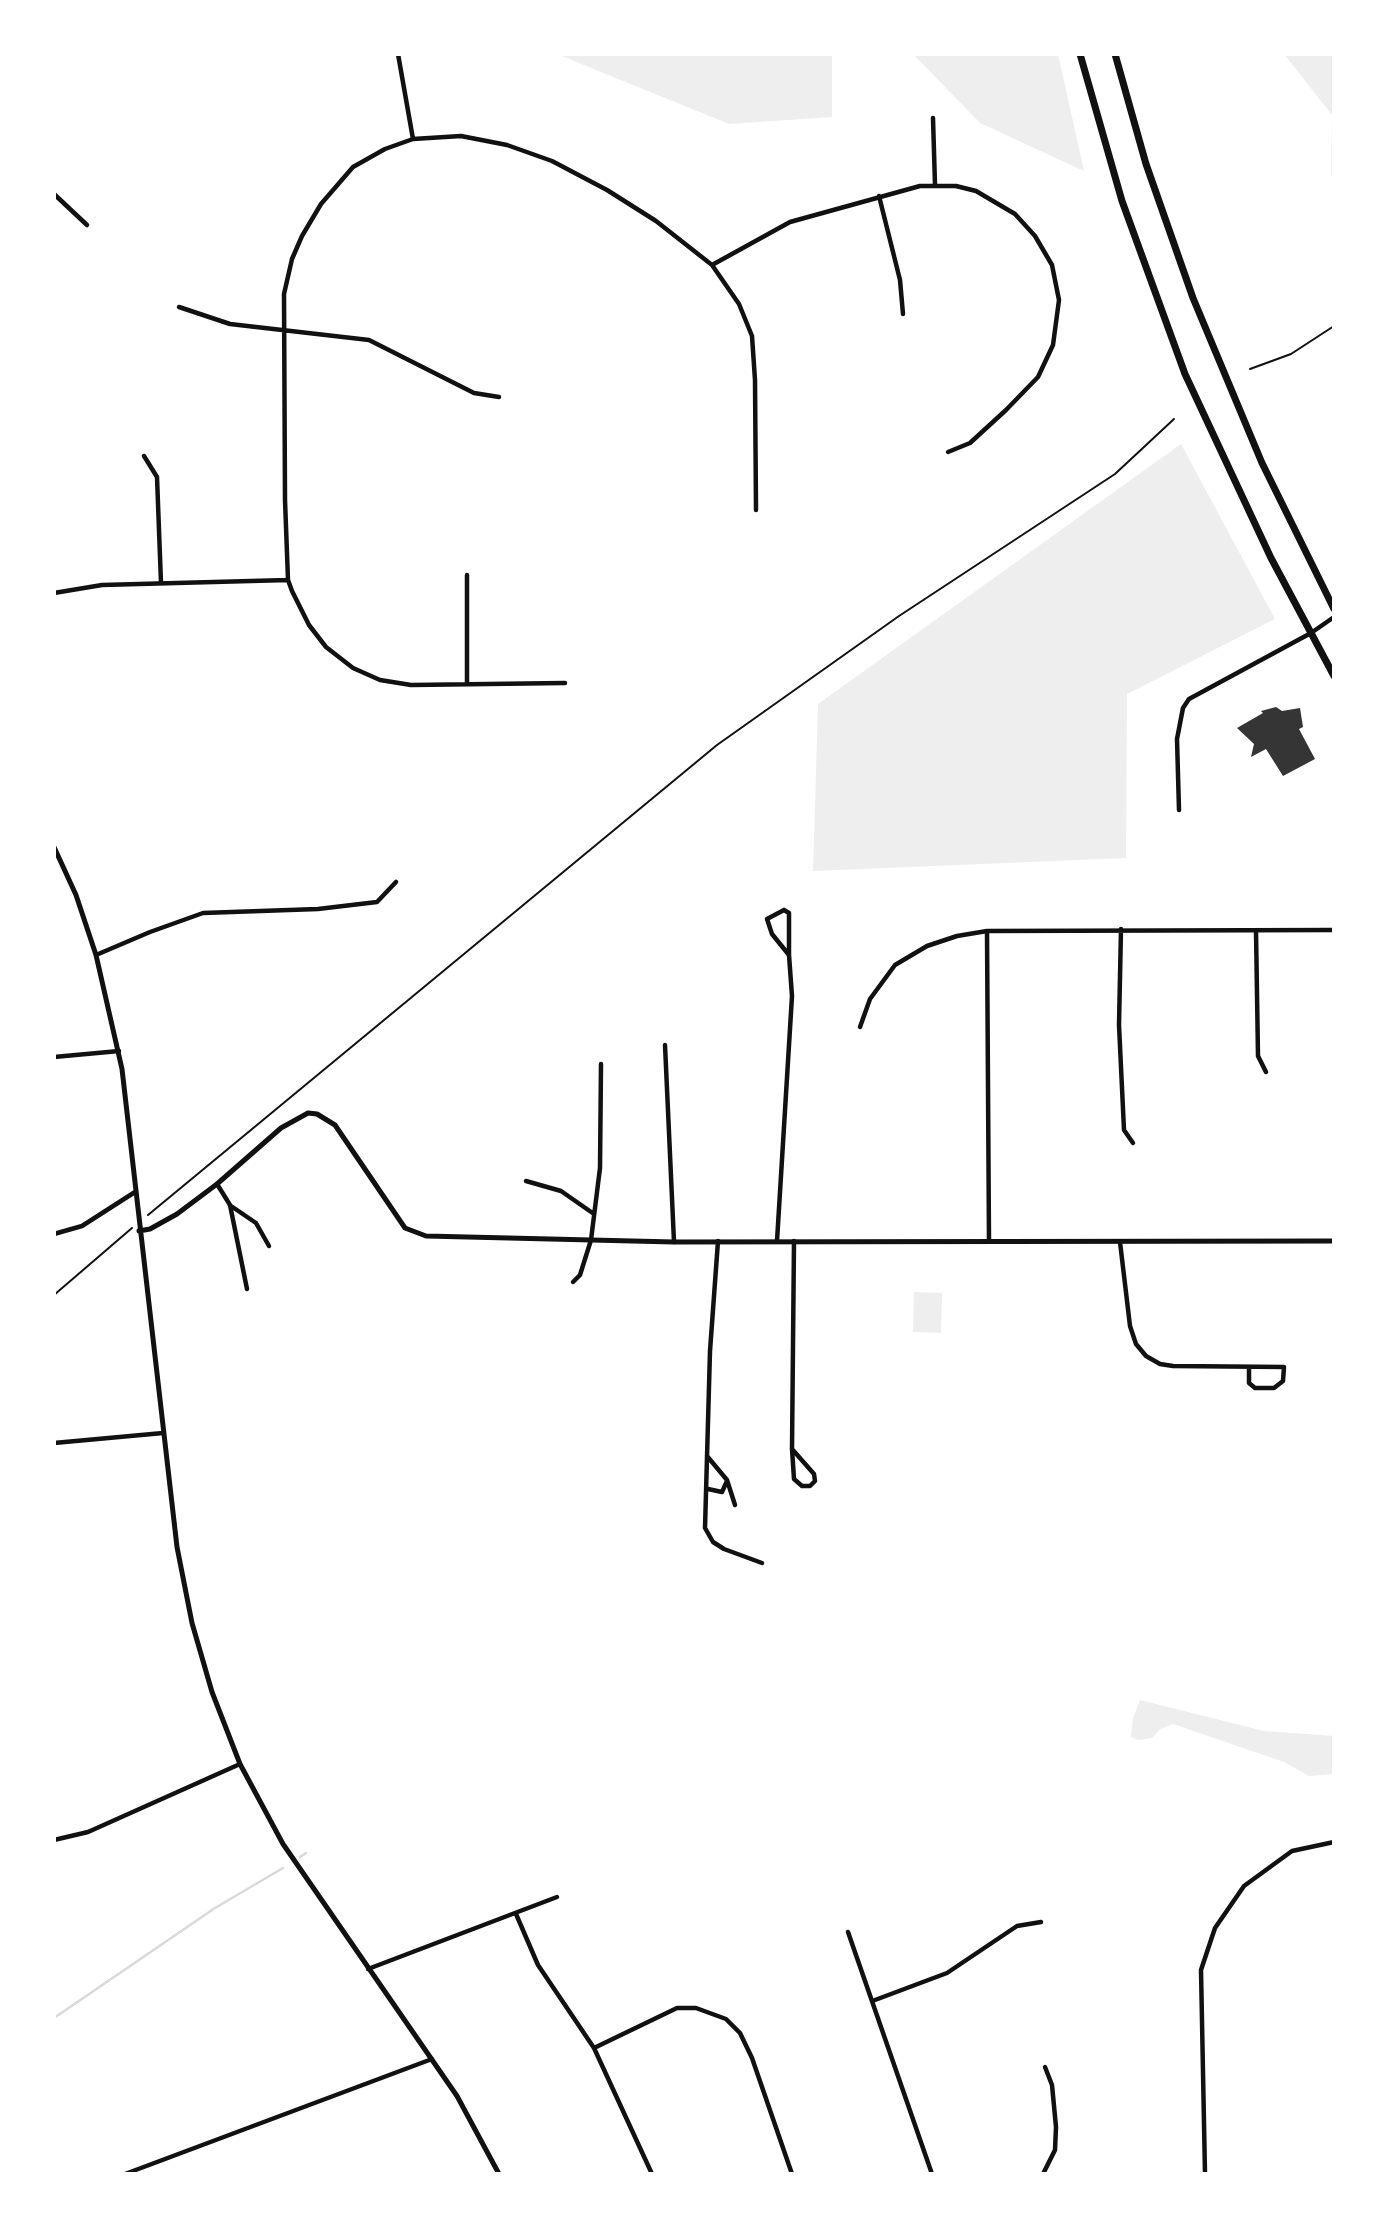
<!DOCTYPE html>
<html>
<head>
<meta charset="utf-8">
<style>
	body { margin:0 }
	#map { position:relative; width:1388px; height:2228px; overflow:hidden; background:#fff; font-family:Commissioner,sans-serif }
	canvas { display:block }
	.frame { position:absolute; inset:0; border:56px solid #fff; pointer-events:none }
</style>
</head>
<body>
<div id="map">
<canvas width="1388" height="2228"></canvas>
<div class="frame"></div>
</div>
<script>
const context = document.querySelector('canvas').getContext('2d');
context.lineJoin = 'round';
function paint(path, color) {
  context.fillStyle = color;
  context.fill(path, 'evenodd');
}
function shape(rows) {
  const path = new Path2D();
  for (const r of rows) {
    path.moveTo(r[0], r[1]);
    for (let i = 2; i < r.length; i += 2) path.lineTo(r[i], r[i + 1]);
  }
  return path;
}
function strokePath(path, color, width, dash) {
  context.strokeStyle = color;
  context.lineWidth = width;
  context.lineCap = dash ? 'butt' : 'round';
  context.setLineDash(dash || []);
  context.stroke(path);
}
paint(shape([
	[557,54,832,54,832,117,729,124],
	[913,54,1058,54,1084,171,980,123],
	[1284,54,1334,54,1334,180,1331,176,1332,115],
	[1181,444,1275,619,1127,694,1126,858,813,871,818,704],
	[914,1292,942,1293,941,1333,913,1332],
	[1140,1700,1264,1731,1334,1736,1334,1774,1309,1776,1284,1762,1173,1724,1160,1729,1152,1738,1139,1740,1131,1737,1133,1718]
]), '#eee');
strokePath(shape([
	[300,1857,306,1853],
	[54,2018,215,1908,283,1868]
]), '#d9d9d9', 2.5);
paint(shape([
	[1276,707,1282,711,1300,708,1303,727,1299,729,1315,759,1283,776,1266,749,1251,757,1254,744,1237,728,1263,713,1261,711]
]), '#353535');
strokePath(shape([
	[1250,369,1291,354,1334,326],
	[148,1215,717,745,899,616,1115,474,1174,419],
	[54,1295,132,1228]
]), '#111', 2);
strokePath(shape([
	[398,54,413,139],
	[933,118,935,185],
	[54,194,87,225],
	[879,196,900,280,903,314],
	[712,265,790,222,920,186,956,186,976,191,1015,214,1035,236,1052,265,1059,300,1053,345,1038,377,1006,410,970,443,948,452],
	[179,307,230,324,369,340,474,393,499,397],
	[144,456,157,477,161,583],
	[467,575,467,684],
	[54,593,102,585,288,580],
	[565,683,411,685,380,680,353,668,326,647,309,625,292,591,288,580,285,500,284,294,292,259,302,236,321,204,353,167,385,149,413,139,461,136,507,145,552,161,607,190,656,221,712,265,739,304,752,336,755,380,756,510],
	[1179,810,1177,739,1183,708,1189,699,1311,633,1334,617],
	[784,910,789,913,789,955,772,934,767,919,784,910],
	[1121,929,1119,1025,1124,1130,1133,1143],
	[987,931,989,1241],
	[1256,931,1258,1056,1266,1072],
	[96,955,150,932,203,913,318,909,377,902,396,882],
	[860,1027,870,999,895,965,927,946,957,936,987,931,1334,930],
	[665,1045,674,1242],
	[54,1057,119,1051],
	[526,1181,561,1191,594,1214],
	[217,1184,230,1205,247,1289],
	[231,1206,256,1223,269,1246],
	[54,1234,82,1226,135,1192],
	[718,1241,710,1351,705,1528,713,1542,724,1549,762,1563],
	[777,1241,792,996,789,955],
	[1120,1242,1130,1326,1136,1344,1146,1356,1160,1364,1173,1366,1284,1367,1283,1381,1274,1388,1255,1388,1249,1383,1249,1367],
	[573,1282,580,1275,591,1240,600,1168,601,1064],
	[54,1443,163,1433],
	[792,1449,794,1241],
	[792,1449,814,1474,815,1481,810,1486,802,1486,794,1479,792,1449],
	[707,1456,727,1480,735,1505],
	[708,1489,722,1492,727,1481],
	[54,1840,88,1832,240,1764],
	[516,1914,538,1965,594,2048,652,2174],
	[848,1932,932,2174],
	[368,1969,557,1897],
	[875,2000,947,1973,1017,1926,1041,1922],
	[594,2048,677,2008,696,2008,726,2019,740,2033,752,2058,792,2174],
	[125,2174,432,2059],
	[1043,2174,1055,2150,1056,2127,1052,2085,1045,2067],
	[1205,2174,1201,1970,1215,1928,1244,1886,1292,1851,1334,1842]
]), '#111', 4.5);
strokePath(shape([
	[54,847,76,895,96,955,122,1069,177,1547,192,1623,212,1692,240,1764,283,1844,457,2096,499,2174],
	[139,1231,150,1229,177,1214,217,1184,281,1128,308,1113,317,1114,335,1125,405,1228,426,1236,674,1242,1334,1241]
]), '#111', 5);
strokePath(shape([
	[1080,54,1122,201,1185,374,1271,558,1334,676],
	[1115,54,1146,164,1193,298,1262,463,1334,609]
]), '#111', 7);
</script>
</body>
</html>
